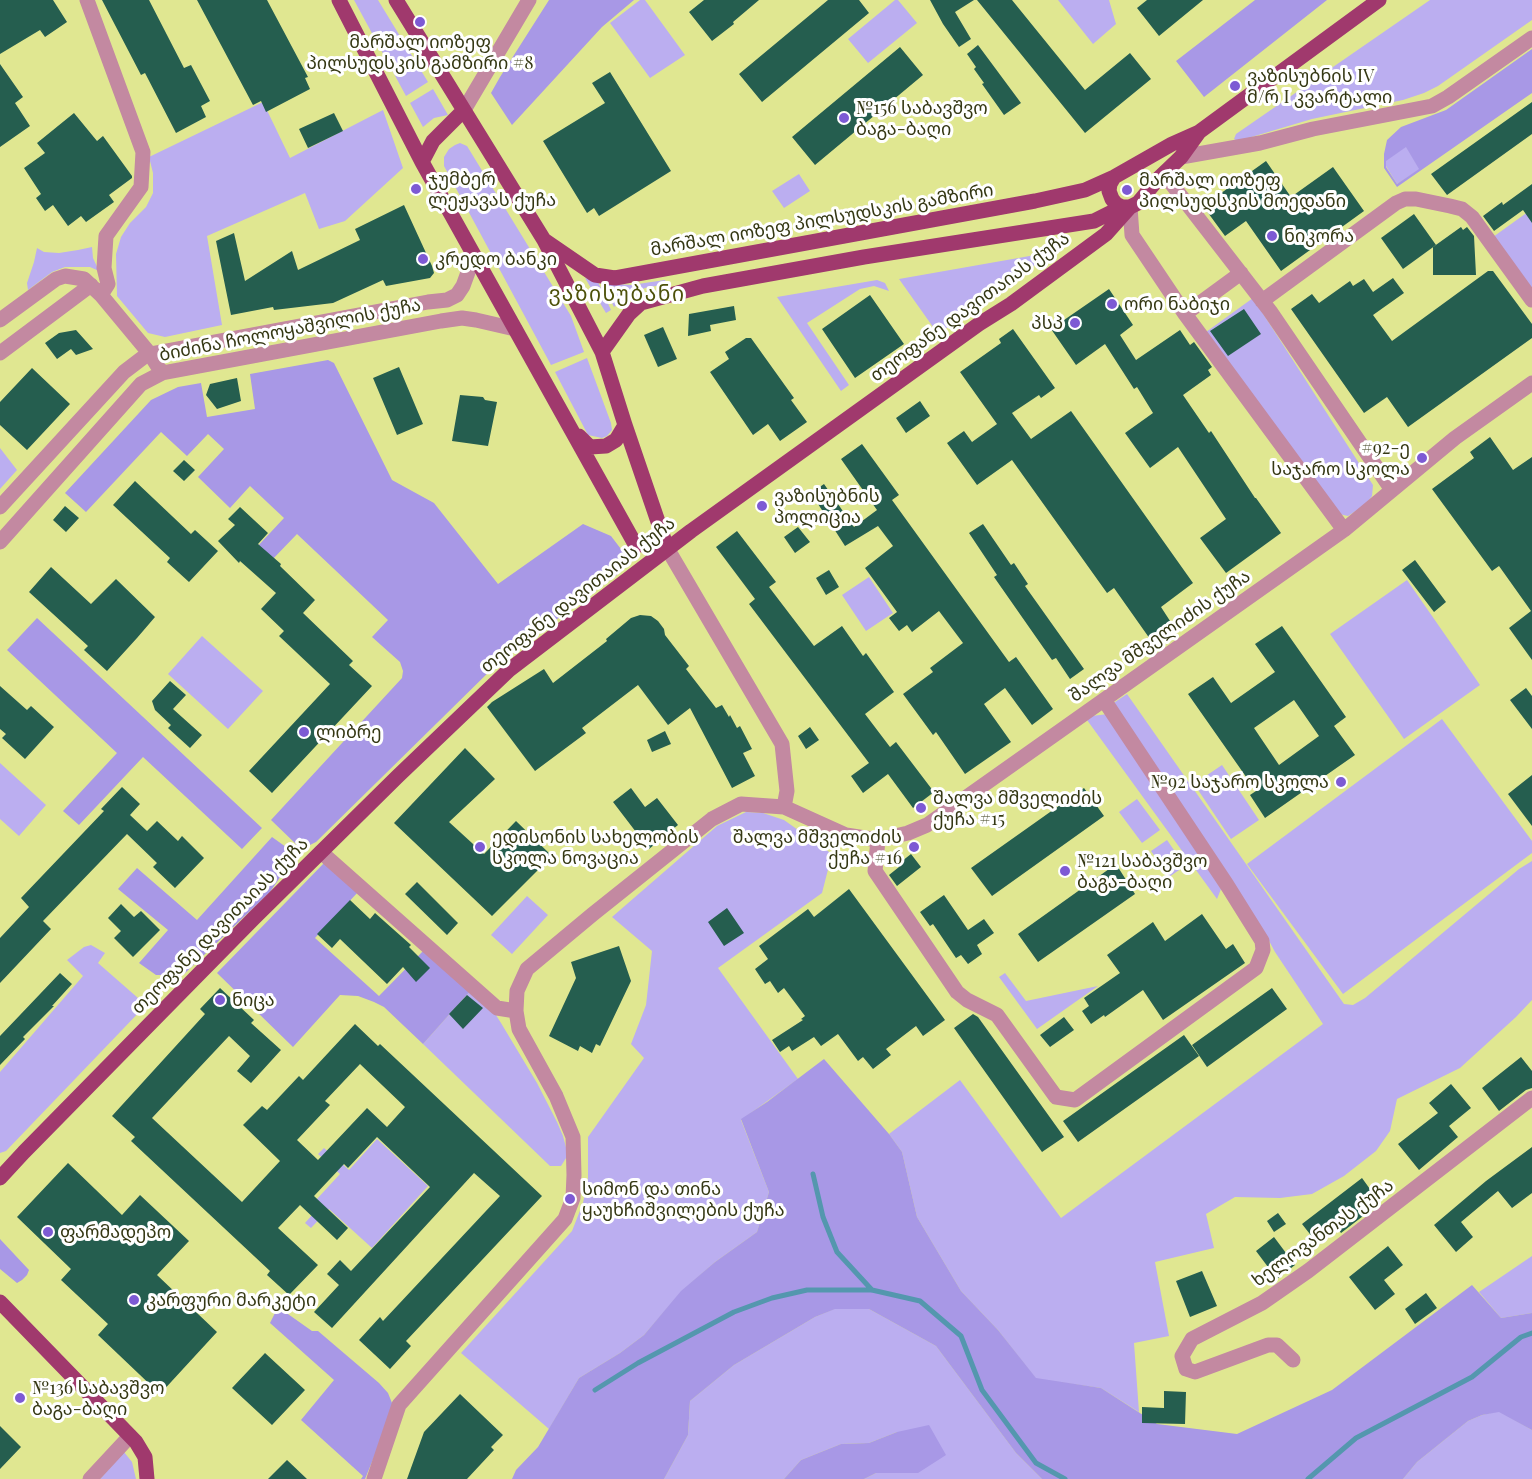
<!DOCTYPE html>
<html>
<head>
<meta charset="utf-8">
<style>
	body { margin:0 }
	canvas { display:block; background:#e0e791 }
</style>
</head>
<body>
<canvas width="1532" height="1479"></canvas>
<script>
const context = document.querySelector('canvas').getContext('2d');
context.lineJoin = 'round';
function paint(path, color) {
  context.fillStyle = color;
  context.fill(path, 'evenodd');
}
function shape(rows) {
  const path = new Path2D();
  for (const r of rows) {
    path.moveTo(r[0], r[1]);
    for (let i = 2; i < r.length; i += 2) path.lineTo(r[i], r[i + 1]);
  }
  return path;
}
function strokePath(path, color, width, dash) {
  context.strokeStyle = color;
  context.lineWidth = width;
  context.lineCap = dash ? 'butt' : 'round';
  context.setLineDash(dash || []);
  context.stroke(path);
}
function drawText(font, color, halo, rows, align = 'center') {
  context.font = font + ' "Playfair Display","Noto Sans Georgian",serif';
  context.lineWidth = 6;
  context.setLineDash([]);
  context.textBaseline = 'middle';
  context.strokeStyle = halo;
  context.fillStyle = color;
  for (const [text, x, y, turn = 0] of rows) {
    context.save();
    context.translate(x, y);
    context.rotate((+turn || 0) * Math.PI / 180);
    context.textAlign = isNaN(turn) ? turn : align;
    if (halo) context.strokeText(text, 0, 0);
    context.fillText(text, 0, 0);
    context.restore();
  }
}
paint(shape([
	[354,0,378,0,428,82,406,96],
	[640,0,645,0,685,55,650,78,610,23],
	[895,0,898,0,917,23,868,63,848,39],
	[1058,0,1109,0,1116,24,1093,44],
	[1430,0,1532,0,1532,20,1438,86,1424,93,1403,100,1312,119,1238,141,1234,139,1236,134],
	[433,89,448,115,434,118,423,127,410,103],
	[263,102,290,158,383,110,403,168,345,221,319,229,305,193,207,236,222,325,165,337,148,333,117,296,116,254,121,237,130,223,146,207,153,193,153,173,149,157],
	[460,143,467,146,571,316,584,352,551,365,444,166,444,157,449,149,455,145],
	[1406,146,1420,169,1397,184,1386,166,1386,160],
	[799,174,810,191,784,208,772,191],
	[1532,209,1532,289,1493,237],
	[92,247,93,258,99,271,90,267,65,267,52,272,28,290,27,283,34,262,37,248,44,252,59,253,78,250],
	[1041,254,1045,255,1042,260,938,334,899,279],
	[585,278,598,282,611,310,606,313],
	[665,280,666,284,645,288,624,298,614,307,602,283,631,285],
	[877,280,885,283,889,291,874,286,860,289,807,323,849,385,841,391,777,297],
	[1253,298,1373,485,1372,496,1365,505,1348,516,1339,514,1206,332],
	[587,358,611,423,612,430,607,436,602,438,588,435,555,372],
	[0,448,17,470,0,489],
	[869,577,893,613,866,631,842,595],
	[1407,580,1480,685,1404,739,1330,634],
	[202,636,263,691,228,729,168,674],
	[1127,694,1344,1004,1353,1005,1365,998,1519,869,1532,861,1532,1000,1516,1017,1460,1068,1397,1099,1390,1131,1376,1151,1344,1176,1312,1194,1280,1198,1235,1197,1206,1214,1214,1248,1155,1262,1169,1336,1134,1343,1139,1412,1101,1388,1036,1379,998,1330,961,1291,917,1217,902,1152,889,1134,960,1080,1061,1218,1323,1024,1275,952,1267,937,1112,704],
	[1108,714,1221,889,1217,899,1087,720,1092,716],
	[1442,719,1532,841,1532,853,1343,994,1247,864],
	[0,763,46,805,19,836,0,819],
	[1222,765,1259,820,1231,839,1194,784],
	[1137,799,1160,830,1142,843,1119,812],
	[746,812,763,813,784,820,832,854,822,893,718,968,798,1079,741,1120,769,1192,757,1232,715,1262,682,1291,644,1335,620,1353,579,1378,549,1429,461,1353,572,1231,583,1203,588,1178,588,1137,644,1058,631,1044,646,1005,652,951,612,917,717,826],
	[1167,840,1185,866,1169,877,1151,851],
	[527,896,548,915,512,954,491,935],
	[91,945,105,953,98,963,146,1005,6,1151,0,1153,0,1072,83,976,67,960,84,947],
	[1005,973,1026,1001,1098,986,1037,1029,999,977],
	[472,989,489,1004,501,1023,537,1083,557,1122,563,1136,568,1155,561,1166,550,1166,423,1044],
	[377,1139,428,1186,372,1248,329,1209,311,1228,305,1223,321,1205,316,1200,340,1174,318,1154,324,1148,349,1170],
	[1532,1256,1532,1313,1501,1318,1479,1292],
	[834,1309,869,1309,936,1346,1016,1453,1042,1479,864,1479,876,1473,918,1473,897,1432,869,1443,841,1444,801,1460,784,1479,664,1479,688,1435,690,1401,734,1365,815,1317],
	[1499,1411,1532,1430,1532,1479,1403,1479,1417,1462,1468,1421,1482,1415],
	[124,1452,132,1462,136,1479,100,1479]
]), '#bbaef0');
paint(shape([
	[549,0,634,0,602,27,512,125,491,93,500,77],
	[1255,0,1327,0,1204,97,1176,61],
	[1532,49,1532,93,1397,187,1384,168,1384,154,1387,140,1401,127,1446,110],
	[1406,147,1419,169,1397,184,1386,167,1386,161],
	[328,360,334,363,392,480,434,503,498,584,583,524,611,536,624,553,624,566,618,574,499,662,316,842,308,846,298,846,271,820,402,678,403,671,400,662,372,637,388,620,297,534,270,562,256,548,284,518,250,486,230,508,198,477,224,449,208,434,187,456,161,432,86,512,65,493,151,400,178,387,201,383,207,417,255,409,250,374],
	[37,618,262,828,242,849,143,757,79,825,63,811,117,753,7,650],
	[272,837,286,847,290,858,287,867,270,892,183,975,156,975,139,963,168,930,118,889,137,868,197,920],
	[325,862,359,891,315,938,379,996,425,949,472,989,423,1044,384,1007,374,1002,358,996,340,995,293,1047,217,973],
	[824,1059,889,1134,902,1152,917,1217,961,1291,998,1330,1036,1378,1101,1388,1157,1424,1237,1434,1332,1390,1472,1285,1501,1318,1532,1313,1532,1430,1499,1412,1482,1415,1468,1421,1417,1462,1403,1479,1042,1479,1016,1453,936,1346,869,1309,835,1309,815,1317,734,1365,690,1401,688,1435,664,1479,512,1479,516,1470,538,1447,579,1378,620,1353,644,1335,681,1291,715,1262,757,1232,769,1192,741,1119,767,1102],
	[0,1239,29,1270,27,1275,22,1280,17,1283,0,1269],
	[278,1307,312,1331,318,1331,379,1383,388,1393,394,1408,365,1479,361,1479,363,1476,301,1420,334,1380,270,1323],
	[929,1425,946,1455,918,1473,876,1473,864,1479,784,1479,801,1460,841,1444,869,1443,897,1432]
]), '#a898e6');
strokePath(shape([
	[813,1174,823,1217,837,1252,872,1290],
	[595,1390,638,1363,734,1312,772,1298,807,1290,872,1290,920,1301,961,1336,982,1390,1036,1463,1065,1479],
	[1308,1479,1356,1438,1472,1377,1521,1337,1532,1333]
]), '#5497ae', 5);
paint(shape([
	[0,0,53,0,67,22,45,37,40,30,0,54],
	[102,0,149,0,184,68,191,65,210,101,201,106,206,117,176,133,145,73,141,75],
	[197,0,267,0,308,77,305,78,310,89,266,112,261,101,253,105],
	[704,0,759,0,733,22,734,24,712,41,689,12],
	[828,0,859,0,869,13,762,102,739,74],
	[930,0,974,0,955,12,971,39,959,47,943,24],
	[977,0,1012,0,1085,90,1130,53,1151,79,1085,133],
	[1147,0,1203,0,1159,36,1137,8],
	[978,45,1021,103,1004,115,982,84,984,83,974,69,976,67,967,54],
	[900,47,923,75,815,165,792,137],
	[0,64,23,97,15,103,30,126,0,147],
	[610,72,671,171,599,216,594,208,587,213,543,141,605,103,592,83],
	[1532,102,1532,134,1447,195,1431,174],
	[74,113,97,141,103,136,132,176,132,178,109,195,114,202,86,222,81,216,68,226,53,205,45,211,36,198,41,194,24,168,45,153,37,143],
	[334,113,343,131,308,148,299,129],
	[1266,161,1291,197,1333,167,1364,211,1281,271,1246,221,1225,236,1203,206],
	[1532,184,1532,223,1523,210,1494,231,1483,216,1502,202,1503,205],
	[404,205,432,266,434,273,430,278,386,286,383,280,333,303,274,310,273,307,231,315,216,241,234,233,245,281,292,251,298,270,360,240,355,229],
	[1414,214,1436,245,1403,269,1381,238],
	[1461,227,1463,230,1467,227,1474,236,1476,275,1433,275,1433,247],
	[1488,271,1493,271,1532,324,1532,338,1408,427,1387,397,1364,413,1291,309,1312,294,1319,303,1350,281,1353,286,1364,279,1373,292,1393,278,1404,293,1373,315,1392,341],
	[1109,289,1133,325,1120,335,1136,360,1180,330,1190,345,1194,342,1212,367,1208,370,1211,375,1183,395,1209,433,1211,431,1255,498,1256,498,1281,533,1226,573,1200,538,1226,519,1178,447,1150,468,1125,433,1153,413,1137,387,1134,389,1105,344,1076,365,1051,329],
	[870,295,904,344,855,378,822,329],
	[734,306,736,320,710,325,711,331,688,336,689,314],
	[1244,309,1261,334,1228,356,1210,331],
	[663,327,677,359,658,367,644,335],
	[1013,329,1055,388,1041,398,1039,395,1012,413,1031,439,1071,411,1193,583,1161,607,1172,624,1150,639,1114,588,1107,593,1012,460,977,485,947,443,964,431,972,442,997,424,960,372,1001,343,999,339],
	[76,330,93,349,76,355,71,349,57,359,45,343,59,333],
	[746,338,751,338,794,398,791,400,807,422,780,441,768,424,753,435,710,372,729,359,725,352],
	[399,367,423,424,397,435,373,378],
	[32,368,70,404,27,450,0,425,0,402],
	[237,378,241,401,217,409,206,395,210,384],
	[460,395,483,397,485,400,497,402,488,446,452,441],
	[920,401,930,416,906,433,896,418],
	[1490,437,1513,470,1532,457,1532,660,1509,628,1531,611,1499,566,1492,571,1432,489,1474,458,1470,452],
	[862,444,899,495,892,500,1009,662,1016,657,1053,709,1032,725,1005,688,984,704,1011,742,965,774,936,732,933,735,903,694,933,672,930,668,963,643,939,611,912,632,907,625,899,631,889,618,897,612,865,568,893,546,878,526,845,546,811,493,824,484,854,527,877,510,841,459],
	[184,460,195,470,184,481,173,471],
	[135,481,191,534,195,530,218,551,189,582,167,562,170,558,113,505],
	[65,506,79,518,66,532,53,520],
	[240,507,268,533,258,544,281,564,280,566,315,600,303,613,353,661,349,665,372,686,272,793,249,771,330,684,279,636,284,631,261,609,276,593,240,561,239,563,218,541,235,525,228,519],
	[983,524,1011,565,1014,563,1028,584,1025,586,1084,669,1070,679,1056,658,1052,660,994,577,997,575,969,533],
	[798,527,810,542,795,553,784,537],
	[737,531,776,582,769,587,814,646,842,626,863,656,866,653,894,692,865,714,890,747,896,742,934,792,913,808,888,774,863,793,851,776,869,763,749,604,755,599,716,547],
	[1415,560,1446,602,1434,612,1402,570],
	[51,567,91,604,116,579,155,617,137,638,107,671,84,650,88,646,29,592],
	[829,570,839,587,826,595,816,578],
	[640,615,651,616,658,621,664,629,665,635,689,666,686,669,716,708,722,705,729,717,730,715,737,728,740,726,752,749,743,753,755,776,732,788,690,708,668,725,638,685,582,728,586,733,535,771,487,707,492,702,544,669,553,683,607,641,606,639,631,618],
	[1282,626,1346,717,1334,726,1355,755,1265,818,1250,795,1256,791,1188,694,1213,677,1231,703,1275,672,1255,644],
	[1294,700,1319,736,1279,765,1254,728],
	[170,681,186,695,173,709,202,735,190,748,168,728,171,725,155,710,152,701],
	[0,686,27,710,31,706,54,727,25,759,2,738,6,734,0,729],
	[1526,688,1532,696,1532,729,1510,700],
	[810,727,819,740,806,749,798,736],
	[665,731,671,744,652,752,647,740],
	[465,748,495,779,449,822,484,854,516,821,552,856,492,916,394,823],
	[1532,775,1532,826,1508,794],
	[122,787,140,804,130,815,147,831,157,821,178,841,182,836,204,858,175,888,153,867,157,863,127,834,43,921,51,929,0,983,0,938,29,907,21,898,104,811,101,809],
	[631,788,645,807,657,798,678,825,649,849,613,802],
	[1084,788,1104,816,992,896,971,868],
	[911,854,921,867,897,886,889,875,899,867,897,865],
	[1116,864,1135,894,1038,962,1018,934],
	[417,882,458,923,447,935,405,894],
	[849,889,945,1020,923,1036,916,1026,886,1049,891,1055,873,1069,863,1057,858,1061,838,1034,821,1046,814,1037,792,1051,789,1046,780,1052,772,1040,803,1020,801,1019,805,1016,784,988,778,993,770,981,765,984,755,969,768,959,759,946,808,909,814,917],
	[944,895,968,930,984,919,994,933,977,945,982,954,968,964,961,955,956,958,933,924,930,926,920,912],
	[350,900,370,919,375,913,411,945,409,947,430,968,416,982,403,967,387,984,340,939,332,948,317,934],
	[121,904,134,917,141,911,160,930,133,957,114,938,121,931,108,918],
	[727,908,744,933,724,946,708,922],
	[1202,914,1226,949,1233,944,1245,963,1163,1020,1143,990,1105,1017,1104,1015,1091,1024,1082,1011,1089,1006,1084,998,1120,973,1107,955,1153,922,1165,941],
	[619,946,631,981,600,1046,596,1044,592,1053,580,1046,578,1051,549,1036,576,978,571,962],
	[60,973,72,984,52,1006,54,1006,23,1037,25,1039,0,1065,0,1036],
	[220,988,254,1020,251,1023,281,1050,251,1083,237,1071,250,1056,229,1036,152,1118,242,1202,280,1161,243,1125,262,1106,267,1110,299,1076,303,1080,355,1024,378,1046,380,1044,542,1196,406,1341,411,1346,390,1369,359,1340,380,1317,383,1321,500,1196,474,1173,332,1328,314,1312,339,1285,327,1274,340,1260,351,1271,430,1187,377,1137,348,1168,344,1164,314,1196,348,1228,337,1240,300,1205,278,1228,318,1265,289,1295,267,1275,270,1271,131,1141,135,1137,112,1116,205,1014,200,1009],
	[360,1064,405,1107,387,1127,367,1108,318,1160,297,1140,330,1105,325,1101],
	[1272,988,1287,1009,1207,1067,1192,1045],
	[467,995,483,1008,463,1029,449,1014],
	[973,1014,978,1017,1064,1137,1042,1152,954,1028],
	[1064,1017,1074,1030,1050,1047,1040,1035],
	[1184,1035,1199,1056,1078,1142,1063,1121],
	[1521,1057,1532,1071,1532,1088,1526,1090,1499,1111,1482,1088],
	[1451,1084,1471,1108,1449,1126,1458,1137,1419,1170,1398,1144,1438,1113,1429,1103],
	[1532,1147,1532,1193,1512,1208,1498,1191,1461,1222,1473,1237,1456,1252,1434,1225,1486,1181],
	[68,1163,122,1215,140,1195,189,1241,157,1275,217,1332,160,1394,98,1335,108,1324,61,1280,71,1269,17,1217],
	[1362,1178,1380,1203,1341,1233,1333,1222,1313,1238,1302,1224],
	[1278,1213,1286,1224,1274,1232,1267,1221],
	[1274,1237,1295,1265,1277,1279,1256,1251],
	[1388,1246,1403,1265,1384,1280,1395,1294,1375,1310,1349,1277],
	[1202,1271,1217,1306,1190,1317,1176,1281],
	[1426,1293,1437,1308,1415,1324,1405,1309],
	[265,1353,305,1390,272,1425,232,1388],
	[1164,1391,1186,1392,1185,1424,1142,1423,1142,1407,1164,1408],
	[460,1394,503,1435,491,1447,494,1450,467,1479,407,1479,424,1432],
	[0,1426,21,1447,0,1469],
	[287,1460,307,1479,268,1479]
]), '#255e4f');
strokePath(shape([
	[87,0,143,152,141,187,106,236,104,268,108,284,101,295],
	[464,110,529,0],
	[1181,157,1260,143,1313,129,1432,106,1448,97,1532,38],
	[1164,174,1270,311,1392,490],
	[1130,207,1132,235,1185,314,1344,530],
	[1262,301,1396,203,1405,199,1416,199,1450,206,1462,209,1472,217,1532,300],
	[1185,314,1241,273],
	[0,320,56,279,65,276,84,279,101,295,150,354,162,373],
	[0,353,91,285],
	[0,507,124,372,145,356,150,354,428,302,447,300,457,295,463,286,474,256],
	[0,542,141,384,162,373,441,321,462,318,476,320,515,329],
	[667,548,782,744,787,791,784,807],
	[878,840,875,871,957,992,967,1000,997,1015,1056,1097,1075,1100,1256,968,1263,950,1262,941,1227,885,1104,700],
	[321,852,497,1008,516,1011],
	[1293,1360,1277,1345,1268,1345,1195,1372,1186,1369,1182,1356,1192,1339,1262,1303,1308,1271,1532,1098],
	[90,1479,130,1436],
	[374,1479,399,1405,565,1219,573,1198,574,1175,573,1137,556,1096,519,1029,516,1011,517,991,527,969,593,914,712,819,741,804,784,807,846,835,878,840,908,833,927,825,1344,530,1455,438,1532,383]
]), '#c389a1', 15);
strokePath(shape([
	[339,0,422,162,635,544,667,548],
	[396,0,544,240,602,352,625,425,667,548],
	[422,162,433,141,464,110],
	[1114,177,1110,184,1109,191,1112,199,1116,204,1122,207,1130,207,1138,203,1158,179,1181,157,1199,132,1379,0],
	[544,240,595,275,615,278,1035,201,1085,190,1114,177,1172,144,1199,132],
	[602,352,629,314,641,303,703,286,864,257,1094,221,1122,207],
	[579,436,590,447,606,446,616,440,625,425],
	[0,1178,24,1152,254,918,398,776,509,670,691,531,979,324,1011,304,1106,234,1130,207],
	[0,1302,136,1442,145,1457,147,1479]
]), '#a0396d', 15);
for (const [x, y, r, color] of [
	[420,22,6,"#7d5ad4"],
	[1235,86,6,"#7d5ad4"],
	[844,118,6,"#7d5ad4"],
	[416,189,6,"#7d5ad4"],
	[1127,190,6,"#7d5ad4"],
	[1272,236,6,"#7d5ad4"],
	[423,259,6,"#7d5ad4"],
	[1112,304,6,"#7d5ad4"],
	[1075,323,6,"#7d5ad4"],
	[1422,458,6,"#7d5ad4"],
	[762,506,6,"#7d5ad4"],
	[304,732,6,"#7d5ad4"],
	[1341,782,6,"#7d5ad4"],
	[921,808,6,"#7d5ad4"],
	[480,847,6,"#7d5ad4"],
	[914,847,6,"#7d5ad4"],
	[1065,871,6,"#7d5ad4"],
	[220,1000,6,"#7d5ad4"],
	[570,1199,6,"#7d5ad4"],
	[48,1232,6,"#7d5ad4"],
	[134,1300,6,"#7d5ad4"],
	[20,1398,6,"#7d5ad4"]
]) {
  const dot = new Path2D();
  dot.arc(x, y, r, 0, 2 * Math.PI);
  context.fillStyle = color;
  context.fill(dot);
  strokePath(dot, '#fff', 2);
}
drawText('18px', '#353814', '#fff', [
	["მარშალ იოზეფ",420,42,"center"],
	["პილსუდსკის გამზირი #8",420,63,"center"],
	["ვაზისუბნის IV",1247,76],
	["მ/რ I კვარტალი",1247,97],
	["№156 საბავშვო",856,108],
	["ბაგა-ბაღი",856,129],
	["ჯუმბერ",428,179],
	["ლეჟავას ქუჩა",428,200],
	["მარშალ იოზეფ",1139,180],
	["პილსუდსკის მოედანი",1139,201],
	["ნიკორა",1284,236],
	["კრედო ბანკი",435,259],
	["ორი ნაბიჯი",1124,304],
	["პსპ",1063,323,"right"],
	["#92-ე",1410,448,"right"],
	["საჯარო სკოლა",1410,469,"right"],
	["ვაზისუბნის",774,496],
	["პოლიცია",774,517],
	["ლიბრე",316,732],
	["№92 საჯარო სკოლა",1329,782,"right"],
	["შალვა მშველიძის",933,798],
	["ქუჩა #15",933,819],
	["ედისონის სახელობის",492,837],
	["სკოლა ნოვაცია",492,858],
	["შალვა მშველიძის",902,837,"right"],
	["ქუჩა #16",902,858,"right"],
	["№121 საბავშვო",1077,861],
	["ბაგა-ბაღი",1077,882],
	["ნიცა",232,1000],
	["სიმონ და თინა",582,1189],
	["ყაუხჩიშვილების ქუჩა",582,1210],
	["ფარმადეპო",60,1232],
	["კარფური მარკეტი",146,1300],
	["№136 საბავშვო",32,1388],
	["ბაგა-ბაღი",32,1409]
], 'left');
drawText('18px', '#353814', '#fff', [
	["მარშალ იოზეფ პილსუდსკის გამზირი",822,220,-10],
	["თეოფანე დავითაიას ქუჩა",970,307,-36],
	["ბიძინა ჩოლოყაშვილის ქუჩა",290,330,-11],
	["თეოფანე დავითაიას ქუჩა",578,595,-38],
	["შალვა მშველიძის ქუჩა",1160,636,-35],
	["თეოფანე დავითაიას ქუჩა",220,926,-45],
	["ხელოვანთას ქუჩა",1323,1233,-36]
]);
context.letterSpacing = '1.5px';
drawText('21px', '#4d510a', '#fff', [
	["ვაზისუბანი",617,294]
]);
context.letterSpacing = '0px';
</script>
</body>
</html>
